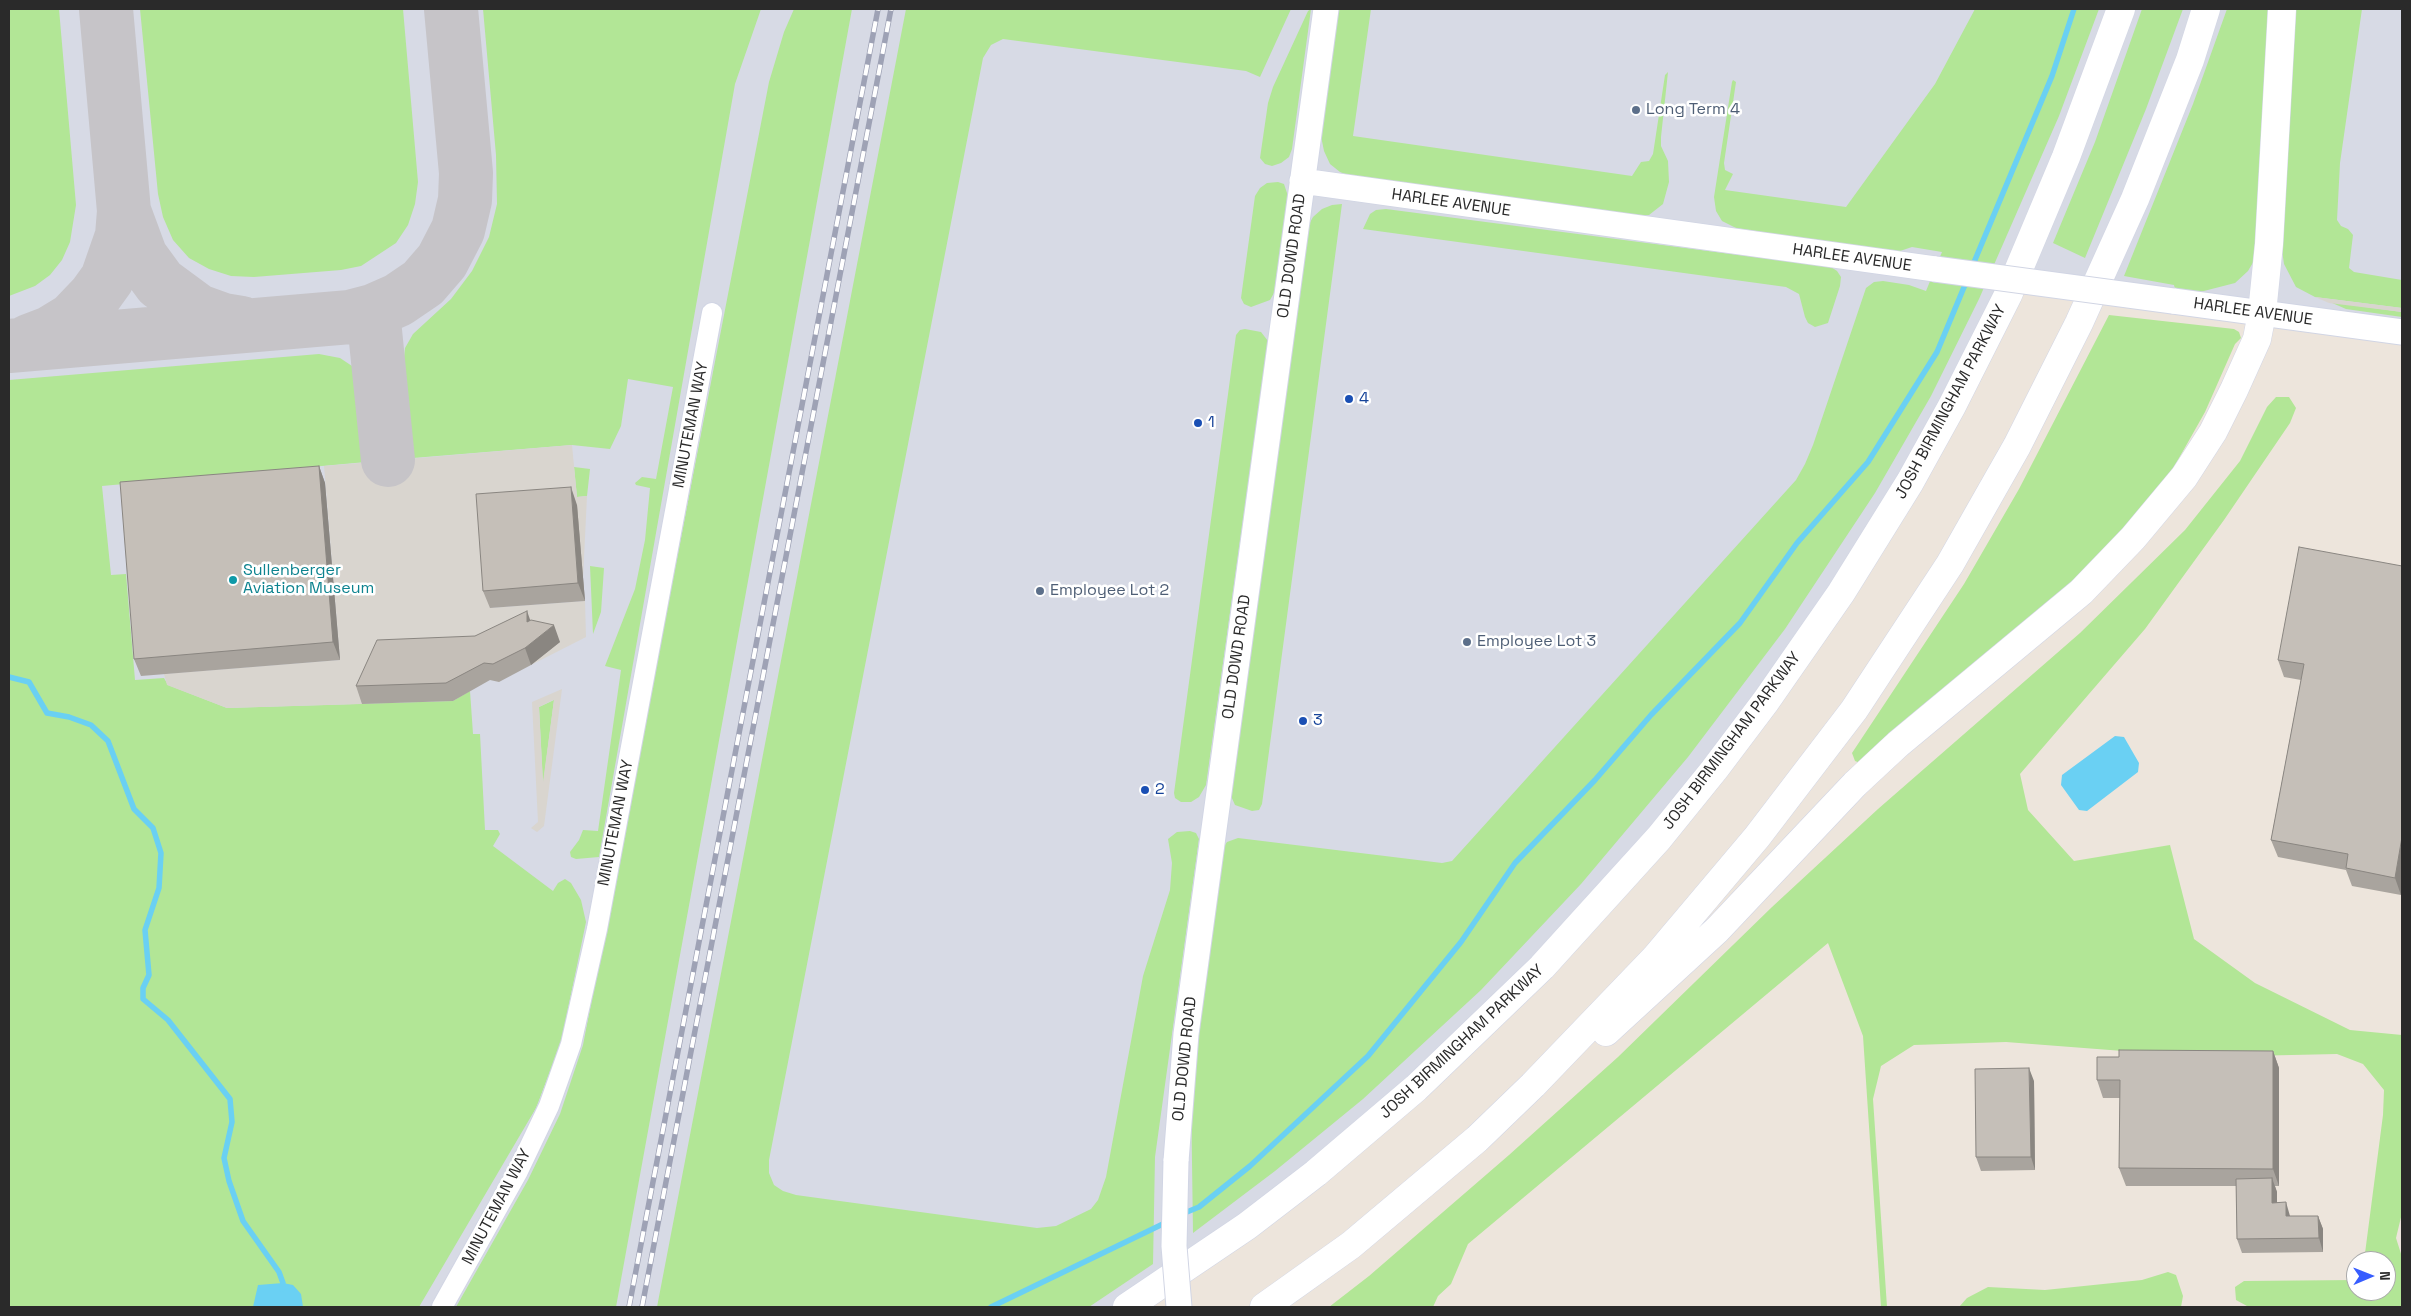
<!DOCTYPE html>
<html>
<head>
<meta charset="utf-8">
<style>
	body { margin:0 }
	#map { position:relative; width:2411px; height:1316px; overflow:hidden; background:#ede5dc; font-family:"Space Grotesk",sans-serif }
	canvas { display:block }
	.frame { position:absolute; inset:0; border:10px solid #2a2a2a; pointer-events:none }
	.north { position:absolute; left:2346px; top:1251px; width:50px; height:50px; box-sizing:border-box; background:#fff; border:1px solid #aaa; border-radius:50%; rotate:89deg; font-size:14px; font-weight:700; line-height:20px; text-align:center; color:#2a2a2a }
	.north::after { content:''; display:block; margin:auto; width:18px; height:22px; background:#375dff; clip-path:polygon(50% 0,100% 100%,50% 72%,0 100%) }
</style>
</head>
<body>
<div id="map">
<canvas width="2411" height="1316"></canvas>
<div class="frame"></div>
<div class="north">N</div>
</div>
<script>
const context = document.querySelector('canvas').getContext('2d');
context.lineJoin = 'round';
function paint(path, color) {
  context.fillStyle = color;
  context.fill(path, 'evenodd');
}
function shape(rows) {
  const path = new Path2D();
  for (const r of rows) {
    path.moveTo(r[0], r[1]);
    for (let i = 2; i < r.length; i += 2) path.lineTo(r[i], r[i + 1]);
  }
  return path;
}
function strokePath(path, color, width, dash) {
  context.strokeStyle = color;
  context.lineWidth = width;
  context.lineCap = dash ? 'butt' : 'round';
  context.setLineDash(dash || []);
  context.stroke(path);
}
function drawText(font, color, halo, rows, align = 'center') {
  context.font = font + ' "Space Grotesk",sans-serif';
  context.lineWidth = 5;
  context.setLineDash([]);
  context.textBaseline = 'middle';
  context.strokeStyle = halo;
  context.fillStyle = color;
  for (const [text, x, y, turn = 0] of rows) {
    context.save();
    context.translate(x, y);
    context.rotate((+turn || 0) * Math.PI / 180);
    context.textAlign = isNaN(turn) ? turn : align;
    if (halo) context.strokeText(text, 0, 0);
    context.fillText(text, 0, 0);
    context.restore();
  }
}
paint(shape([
	[9,9,2402,9,2402,332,2015,281,1766,701,1479,1029,1127,1307,9,1307]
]), '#d7dae5');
paint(shape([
	[9,9,59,9,76,205,70,242,62,260,50,275,35,286,9,296],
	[140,9,403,9,418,182,415,204,408,225,396,243,361,266,341,270,254,277,231,276,209,269,189,258,173,240,163,217,158,194],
	[483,9,761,9,735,84,599,857,576,859,571,857,570,852,579,840,583,830,598,831,621,670,605,666,635,589,645,540,650,488,636,485,635,483,642,477,656,479,673,387,628,379,621,426,610,449,572,445,413,458,403,367,405,348,413,334,451,299,472,271,489,237,497,204,496,155],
	[794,9,852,9,616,1307,456,1307,528,1180,560,1114,583,1045,769,82,784,32],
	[906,9,1291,9,1260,77,1246,71,1003,39,991,45,983,58,769,1160,769,1173,774,1185,783,1191,796,1195,1037,1228,1056,1226,1091,1209,1098,1200,1106,1177,1143,976,1170,890,1172,863,1168,839,1177,832,1190,831,1196,833,1199,839,1155,1157,1153,1264,1089,1307,657,1307],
	[1311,9,1292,149,1289,157,1281,163,1272,166,1265,164,1260,158,1268,103,1273,87,1308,11],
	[1336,9,1371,9,1353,136,1632,176,1641,162,1649,161,1653,154,1665,75,1668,72,1661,137,1661,146,1668,161,1669,182,1663,204,1649,215,1638,216,1353,177,1340,172,1330,164,1324,151,1321,136],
	[1975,9,2099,9,2059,116,1979,299,1931,396,1875,493,1785,629,1688,757,1581,884,1481,990,1363,1099,1275,1171,1193,1233,1191,1091,1223,848,1227,842,1238,838,1442,863,1452,861,1796,480,1805,464,1813,445,1866,288,1874,282,1883,281,1909,285,1926,291,1942,252,1912,247,1897,252,1736,228,1722,221,1716,211,1714,197,1732,82,1733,80,1736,82,1724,163,1725,170,1733,174,1725,190,1846,207,1935,84],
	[2142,9,2183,9,2146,109,2085,258,2053,243,2095,142],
	[2227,9,2274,9,2255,259,2248,271,2235,283,2200,292,2175,289,2174,285,2124,276,2193,104],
	[2296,9,2362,9,2340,163,2337,220,2341,226,2348,229,2353,235,2349,268,2354,272,2402,280,2402,308,2315,297,2296,287,2284,264,2281,243],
	[1278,182,1284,184,1288,196,1274,293,1270,300,1251,307,1244,304,1241,298,1255,196,1260,188,1267,183],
	[1342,204,1262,804,1259,810,1252,811,1235,805,1231,796,1307,228,1313,217,1322,209,1332,205],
	[1386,209,1831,267,1837,271,1841,277,1840,286,1828,323,1815,327,1808,323,1805,317,1799,294,1786,287,1363,229,1370,214,1376,210],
	[2330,302,2402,312,2402,317,2346,309],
	[2109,315,2234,329,2239,332,2241,338,2235,344,2205,412,2174,467,2132,522,2095,563,1860,763,1855,761,1852,753,1964,584,2019,489],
	[1245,329,1261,332,1268,341,1206,785,1199,797,1191,802,1181,802,1175,798,1174,793,1236,335,1240,330],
	[319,354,340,358,352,366,359,382,366,462,102,486,111,575,126,574,135,680,164,678,168,685,227,708,453,701,470,691,473,734,480,734,485,830,498,830,500,834,493,846,553,891,558,883,565,879,571,883,581,900,586,922,561,1043,536,1108,419,1307,9,1307,9,380],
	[2276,397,2289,397,2296,408,2290,423,2224,520,2145,629,2020,774,2028,810,2074,861,2170,845,2194,939,2255,983,2350,1030,2402,1035,2402,1213,2396,1238,2402,1257,2402,1306,2247,1306,2236,1300,2235,1287,2244,1281,2356,1280,2356,1291,2386,1291,2386,1261,2364,1261,2383,1115,2384,1090,2363,1064,2337,1054,2201,1057,2006,1042,1914,1045,1881,1066,1873,1099,1887,1307,1881,1307,1863,1036,1828,943,1468,1244,1451,1284,1438,1296,1433,1307,1329,1307,1369,1276,1509,1155,1618,1057,1772,907,1878,809,2080,633,2185,530,2240,461,2267,407],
	[574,467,590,469,587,496,577,497],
	[590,566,604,568,601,612,593,634],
	[554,700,543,785,539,707],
	[2168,1272,2176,1275,2183,1296,2181,1307,1959,1307,1967,1298,1988,1287,2045,1290,2142,1280]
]), '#b2e696');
paint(shape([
	[2315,297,2402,308,2402,312,2329,303],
	[572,445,577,497,587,496,583,579,490,608,585,601,586,637,531,665,384,657,362,704,227,708,167,685,164,674,340,660,324,466],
	[562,689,544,826,537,832,531,828,538,822,532,702],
	[553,700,554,700,543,782,539,707]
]), '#d9d5cf');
paint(shape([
	[2115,736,2124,737,2139,763,2138,772,2087,811,2079,810,2061,785,2062,775],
	[283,1283,293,1285,301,1294,303,1307,253,1307,258,1285]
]), '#6ad0f3');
strokePath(shape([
	[1972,267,2052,76,2074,9],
	[9,677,29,682,47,713,69,717,91,725,108,741,134,809,153,828,161,853,159,888,145,930,149,975,143,988,143,999,168,1020,230,1099,232,1122,224,1158,229,1181,243,1221,279,1272,283,1283,282,1289],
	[1182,1214,1199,1207,1250,1166,1368,1056,1461,942,1515,863,1595,780,1651,715,1740,623,1797,543,1868,462,1937,352,1967,280],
	[991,1307,1167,1222]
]), '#6ad0f3', 5.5);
strokePath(shape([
	[124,211,141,257,160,283,198,311,223,320,241,323],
	[373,311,388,460],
	[29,341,50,333,73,319,94,297,107,279,122,236,124,211,106,9],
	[9,346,350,317,373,311,398,300,423,283,442,261,458,230,465,200,466,173,451,9]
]), '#c6c4c8', 54);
const minor = shape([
	[442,1307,518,1171,549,1106,571,1044,597,929,712,313]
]);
const tertiary = shape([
	[1302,181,1935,269],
	[2173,301,2402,332],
	[1176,1161,1186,1034,1326,9]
]);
const secondary = shape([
	[1606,1032,1717,930,1855,784,1898,744,2081,592,2133,538,2184,477,2213,432,2234,390,2257,339,2262,313,2269,244,2282,9],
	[1127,1307,1247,1226,1316,1173,1416,1088,1542,967,1659,838,1714,770,1766,701,1841,593,1910,482,1952,406,2008,295,2066,157,2121,9],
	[1264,1307,1351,1245,1477,1139,1533,1085,1655,958,1757,837,1854,710,1950,564,2017,446,2079,323,2135,199,2190,60,2206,9]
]);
strokePath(minor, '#d1d5e4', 22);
strokePath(tertiary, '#d1d5e4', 27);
strokePath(secondary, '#d1d5e4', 29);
strokePath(minor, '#fff', 20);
strokePath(tertiary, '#fff', 25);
strokePath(secondary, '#fff', 28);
const rail = shape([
	[629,1307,878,9],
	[642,1307,891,9]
]);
strokePath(rail, '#9ea2b5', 5.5);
strokePath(rail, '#fff', 4, [11]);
const tertiaryBridge = shape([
	[1935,269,2173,301],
	[1176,1161,1174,1246,1179,1307]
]);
strokePath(tertiaryBridge, '#d1d5e4', 27, []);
strokePath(tertiaryBridge, '#fff', 25);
paint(shape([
	[319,466,325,483,340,660,141,676,134,659],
	[577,505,585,601,490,608,483,591],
	[2402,566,2402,889,2401,895,2352,886,2346,870,2278,857,2271,840,2301,680,2284,677,2278,660],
	[530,620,560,642,531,665,499,682,490,680,453,701,362,704,356,686,475,636],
	[2273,1051,2279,1068,2279,1186,2275,1186,2277,1192,2277,1202,2290,1216,2318,1216,2323,1229,2323,1252,2242,1253,2237,1239,2236,1186,2126,1186,2119,1168,2120,1098,2103,1098,2097,1080,2119,1057],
	[2034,1081,2035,1170,1981,1171,1976,1157]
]), '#a9a49e');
paint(shape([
	[319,466,325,483,340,660,333,642],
	[571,487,577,505,585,601,578,583],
	[527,611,533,628,527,622],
	[554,625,560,642,531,665,525,648],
	[2402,837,2402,889,2401,895,2395,878],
	[2273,1051,2279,1068,2279,1186,2273,1169],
	[2029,1068,2034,1081,2035,1170,2031,1157],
	[2272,1178,2277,1192,2277,1216,2272,1203],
	[2286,1202,2290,1216,2291,1229,2286,1216],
	[2318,1216,2323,1229,2323,1252,2319,1238]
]), '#8a8681');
const building = shape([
	[319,466,333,642,134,659,120,482,319,466],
	[571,487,578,583,483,591,476,494,571,487],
	[2299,547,2402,566,2402,837,2395,878,2346,868,2348,854,2271,840,2304,664,2278,660,2299,547],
	[527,611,527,622,531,620,554,625,525,648,493,664,484,663,446,683,356,686,377,640,475,636,527,611],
	[2119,1050,2273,1051,2273,1169,2119,1168,2120,1080,2097,1080,2097,1057,2119,1057,2119,1050],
	[2029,1068,2031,1157,1976,1157,1975,1069,2029,1068],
	[2272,1178,2272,1203,2286,1202,2286,1216,2318,1216,2319,1238,2237,1239,2236,1179,2272,1178]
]);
paint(building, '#c5bfb8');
strokePath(building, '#8a8681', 1);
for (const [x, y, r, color] of [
	[1636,110,5,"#5c6f8a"],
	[1349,399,5,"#1a4fb4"],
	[1198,423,5,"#1a4fb4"],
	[233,580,5,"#0f9aa8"],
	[1040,591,5,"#5c6f8a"],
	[1467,642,5,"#5c6f8a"],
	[1303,721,5,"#1a4fb4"],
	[1145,790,5,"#1a4fb4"]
]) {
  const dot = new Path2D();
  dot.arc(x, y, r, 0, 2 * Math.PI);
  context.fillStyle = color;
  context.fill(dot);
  strokePath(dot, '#fff', 2);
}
drawText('16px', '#4e5e75', '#fff', [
	["Long Term 4",1646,110],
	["Employee Lot 2",1050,591],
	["Employee Lot 3",1477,642]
], 'left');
drawText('16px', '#2a2a2a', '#fff', [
	["HARLEE AVENUE",1451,203,8],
	["OLD DOWD ROAD",1292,256,-82],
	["HARLEE AVENUE",1852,258,8],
	["HARLEE AVENUE",2253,312,8],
	["JOSH BIRMINGHAM PARKWAY",1951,402,-62],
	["MINUTEMAN WAY",691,425,-79],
	["OLD DOWD ROAD",1237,657,-82],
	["JOSH BIRMINGHAM PARKWAY",1732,741,-53],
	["MINUTEMAN WAY",616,823,-79],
	["JOSH BIRMINGHAM PARKWAY",1462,1042,-43],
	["OLD DOWD ROAD",1185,1059,-84],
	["MINUTEMAN WAY",497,1207,-62]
]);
drawText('16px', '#164399', '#fff', [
	["4",1359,399],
	["1",1208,423],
	["3",1313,721],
	["2",1155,790]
], 'left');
drawText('16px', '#0d838f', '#fff', [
	["Sullenberger",243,571],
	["Aviation Museum",243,589]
], 'left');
</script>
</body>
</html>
